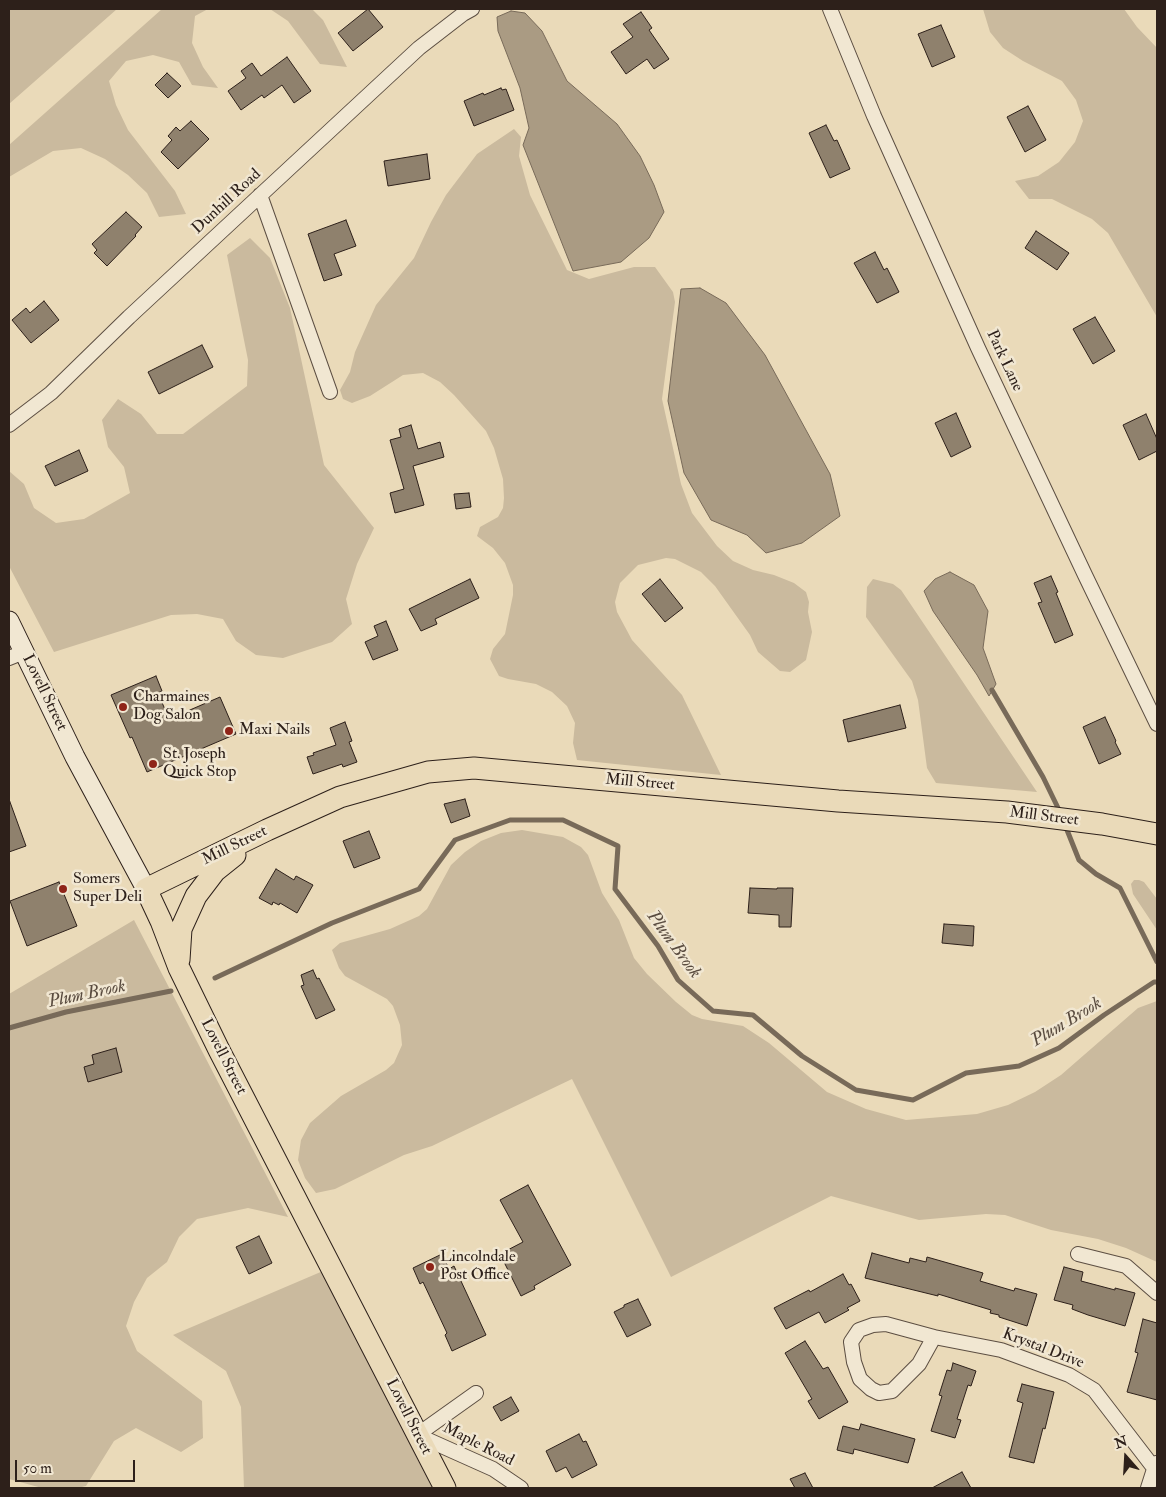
<!DOCTYPE html>
<html>
<head>
<meta charset="utf-8">
<style>
	body { margin:0 }
	#map { position:relative; width:1166px; height:1497px; overflow:hidden; background:#eadab9; font-family:"IM FELL Double Pica",serif }
	canvas { display:block }
	.frame { position:absolute; inset:0; border:10px solid #2d201a; pointer-events:none }
	.north { position:absolute; left:1101px; top:1432px; width:50px; height:50px; -webkit-text-stroke:4px #f1e7d2; paint-order:stroke; rotate:341deg; font-size:14px; font-weight:700; line-height:20px; text-align:center; color:#2d201a }
	.north::after { content:''; display:block; margin:auto; width:18px; height:22px; background:#2d201a; clip-path:polygon(50% 0,100% 100%,50% 72%,0 100%) }
	.scale { position:absolute; left:15px; top:1460px; width:120px; height:22px; box-sizing:border-box; border:2px solid #2d201a; border-top:0; padding-left:6px; font-size:15px; line-height:18px; white-space:nowrap; color:#2d201a; -webkit-text-stroke:4px #f1e7d2; paint-order:stroke }
</style>
</head>
<body>
<div id="map">
<canvas width="1166" height="1497"></canvas>
<div class="frame"></div>
<div class="north">N</div>
<div class="scale">50 m</div>
</div>
<script>
const context = document.querySelector('canvas').getContext('2d');
context.lineJoin = 'round';
function paint(path, color) {
  context.fillStyle = color;
  context.fill(path, 'evenodd');
}
function shape(rows) {
  const path = new Path2D();
  for (const r of rows) {
    path.moveTo(r[0], r[1]);
    for (let i = 2; i < r.length; i += 2) path.lineTo(r[i], r[i + 1]);
  }
  return path;
}
function strokePath(path, color, width, dash) {
  context.strokeStyle = color;
  context.lineWidth = width;
  context.lineCap = dash ? 'butt' : 'round';
  context.setLineDash(dash || []);
  context.stroke(path);
}
function drawText(font, color, halo, rows, align = 'center') {
  context.font = font + ' "IM FELL Double Pica",serif';
  context.lineWidth = 5;
  context.setLineDash([]);
  context.textBaseline = 'middle';
  context.strokeStyle = halo;
  context.fillStyle = color;
  for (const [text, x, y, turn = 0] of rows) {
    context.save();
    context.translate(x, y);
    context.rotate((+turn || 0) * Math.PI / 180);
    context.textAlign = isNaN(turn) ? turn : align;
    if (halo) context.strokeText(text, 0, 0);
    context.fillText(text, 0, 0);
    context.restore();
  }
}
paint(shape([
	[9,9,117,9,9,104],
	[162,9,208,9,195,16,192,43,203,67,218,88,192,85,179,62,153,55,126,61,109,81,116,105,128,130,175,191,186,214,159,217,147,193,128,175,105,159,81,148,53,151,9,177,9,145],
	[270,9,312,9,323,20,347,67,320,64,288,21],
	[983,9,1124,9,1137,27,1157,48,1157,317,1108,233,1092,219,1052,199,1029,199,1015,181,1038,176,1059,162,1075,142,1083,121,1076,100,1062,81,1023,61,1003,48,990,32],
	[514,129,521,137,519,156,530,195,567,270,589,279,634,267,655,267,673,292,675,302,662,399,681,484,692,513,717,546,733,561,753,570,774,575,794,583,806,592,809,602,808,612,812,632,806,660,790,672,780,671,758,652,750,635,715,586,701,572,675,559,666,558,638,565,620,583,615,602,617,612,632,640,682,695,721,775,577,760,573,743,575,723,567,706,552,692,536,684,508,679,499,676,490,659,493,649,505,634,513,595,513,585,505,563,493,548,477,536,480,527,498,517,503,508,504,498,503,479,494,448,486,431,454,395,440,382,423,373,403,375,370,396,352,403,343,399,340,390,350,372,355,352,376,305,414,258,431,222,446,195,477,154],
	[250,238,270,258,290,308,324,465,374,528,357,564,346,599,352,624,332,642,283,658,256,655,236,641,223,619,197,614,171,615,54,652,9,566,9,471,24,484,34,508,56,523,84,519,130,493,124,467,108,447,102,420,118,399,141,414,157,434,183,434,247,386,248,360,227,255],
	[873,579,893,584,901,590,1037,792,936,783,927,768,918,700,912,681,866,617,867,587],
	[522,830,563,837,581,847,588,855,602,893,619,920,634,958,647,974,676,1002,692,1015,702,1019,743,1026,769,1043,827,1092,866,1109,906,1120,977,1114,1008,1105,1035,1092,1061,1075,1138,1008,1157,1001,1157,1262,1126,1248,1098,1239,1051,1230,1005,1215,986,1214,919,1220,831,1196,671,1277,572,1079,432,1146,404,1155,335,1189,316,1193,305,1178,298,1160,301,1140,310,1123,341,1096,386,1070,394,1063,402,1045,400,1025,393,1006,387,999,345,976,339,968,332,950,340,943,390,929,419,916,427,909,451,865,465,852,481,841,501,833],
	[1134,880,1139,880,1144,882,1157,899,1157,930,1133,894,1131,884],
	[134,920,288,1217,248,1208,197,1219,179,1237,167,1262,147,1278,134,1302,126,1326,137,1351,202,1401,203,1438,181,1452,136,1428,114,1441,86,1486,78,1488,42,1488,9,1479,9,994],
	[323,1271,432,1488,244,1488,241,1407,226,1371,173,1335]
]), '#caba9e');
const water = shape([
	[511,11,525,13,542,31,567,81,617,124,640,156,654,185,664,212,649,238,621,262,573,271,523,145,529,128,520,88,498,31,497,17,511,11],
	[700,288,726,303,765,355,830,474,840,516,802,543,766,553,747,535,711,520,684,473,668,401,681,289,700,288],
	[950,572,974,585,988,611,983,648,996,684,989,696,977,675,933,611,924,591,935,579,950,572]
]);
paint(water, '#aa9b83');
strokePath(water, '#786a59', 1);
strokePath(shape([
	[992,690,1043,777,1060,812],
	[1065,825,1079,860,1096,874,1120,888,1157,962],
	[215,978,332,923,419,889,455,840,510,820,563,820,618,846,615,889,658,946,678,980,713,1011,753,1015,802,1056,856,1090,913,1100,966,1073,1019,1066,1059,1048,1104,1015,1154,982,1157,982],
	[9,1028,66,1012,171,991]
]), '#786a59', 5);
const building = shape([
	[368,9,383,27,353,51,338,33,368,9],
	[641,12,652,28,649,30,669,59,654,69,647,59,626,74,611,52,633,37,623,24,641,12],
	[941,25,955,57,932,67,918,34,941,25],
	[287,57,311,91,294,103,282,85,264,98,262,95,241,110,228,91,246,78,241,71,252,63,261,76,287,57],
	[167,73,181,86,168,98,155,85,167,73],
	[501,88,502,90,506,89,514,110,474,126,464,101,483,93,484,95,501,88],
	[1028,106,1046,140,1025,152,1007,117,1028,106],
	[191,121,209,139,178,169,161,152,172,140,168,136,176,127,180,131,191,121],
	[826,125,834,141,837,140,850,169,830,178,809,133,826,125],
	[427,154,430,179,388,186,384,161,427,154],
	[126,212,142,227,135,235,136,236,107,266,94,253,97,250,92,244,126,212],
	[346,220,356,246,334,254,342,275,324,281,308,234,346,220],
	[1036,231,1069,253,1057,270,1025,248,1036,231],
	[875,252,884,270,887,268,899,292,877,303,854,263,875,252],
	[44,301,59,320,31,343,12,320,26,308,30,313,44,301],
	[1095,317,1115,351,1093,364,1073,329,1095,317],
	[202,345,213,367,159,394,148,372,202,345],
	[956,413,971,447,951,457,935,423,956,413],
	[1146,414,1157,439,1157,451,1139,460,1123,425,1146,414],
	[411,425,418,449,440,442,444,457,413,466,424,505,395,513,390,493,404,489,390,440,401,437,399,429,411,425],
	[79,450,88,471,55,486,45,466,79,450],
	[469,493,471,507,456,509,454,494,469,493],
	[1051,576,1058,592,1056,593,1073,635,1055,643,1038,603,1042,602,1034,583,1051,576],
	[470,579,479,598,435,619,437,624,421,631,409,609,470,579],
	[660,579,683,608,665,622,642,594,660,579],
	[386,621,398,650,373,660,365,642,378,636,374,626,386,621],
	[156,676,162,691,158,693,169,719,220,697,236,734,147,772,132,737,130,738,111,695,156,676],
	[900,705,906,728,848,742,843,720,900,705],
	[1105,717,1116,741,1115,742,1121,754,1099,764,1083,727,1105,717],
	[345,722,352,741,349,742,357,762,343,767,342,764,313,774,307,757,314,755,313,753,336,745,330,728,345,722],
	[465,799,470,816,451,823,444,804,465,799],
	[10,802,26,846,9,852,9,803,10,802],
	[369,831,380,858,354,868,343,841,369,831],
	[276,869,294,880,296,876,313,885,297,913,280,903,279,905,273,902,272,905,259,898,276,869],
	[59,882,77,926,27,946,10,901,59,882],
	[750,888,777,889,777,888,793,888,791,927,779,927,779,915,748,913,750,888],
	[944,924,974,926,973,946,942,943,944,924],
	[313,970,317,979,319,978,335,1010,316,1019,301,986,304,985,301,975,313,970],
	[116,1048,122,1072,88,1082,84,1067,94,1064,92,1055,116,1048],
	[528,1185,571,1265,534,1286,535,1289,521,1296,500,1254,523,1242,500,1200,528,1185],
	[259,1236,272,1263,249,1274,236,1247,259,1236],
	[872,1253,909,1263,910,1258,926,1262,927,1257,983,1273,980,1281,1014,1291,1015,1288,1037,1294,1027,1326,999,1317,999,1315,990,1313,991,1310,938,1294,938,1296,865,1278,872,1253],
	[442,1254,449,1269,454,1266,486,1335,452,1351,445,1335,447,1333,423,1282,420,1284,413,1268,442,1254],
	[1064,1267,1083,1272,1081,1281,1115,1290,1115,1288,1135,1293,1125,1326,1088,1315,1072,1309,1073,1305,1054,1300,1064,1267],
	[843,1274,849,1285,851,1284,860,1301,847,1308,849,1310,825,1323,819,1312,786,1329,774,1308,809,1290,810,1292,843,1274],
	[638,1299,651,1325,627,1337,614,1312,624,1307,624,1305,638,1299],
	[1143,1319,1157,1323,1157,1400,1127,1392,1138,1353,1135,1352,1143,1319],
	[805,1341,823,1369,828,1367,848,1402,819,1419,808,1401,812,1399,785,1353,805,1341],
	[953,1363,976,1371,971,1386,968,1385,957,1419,961,1420,955,1438,931,1431,942,1396,939,1395,947,1370,951,1371,953,1363],
	[1022,1384,1054,1392,1045,1429,1043,1428,1034,1463,1009,1457,1023,1403,1017,1401,1022,1384],
	[511,1397,519,1411,501,1421,493,1407,511,1397],
	[861,1424,915,1439,908,1463,854,1449,853,1454,837,1450,843,1426,859,1430,861,1424],
	[579,1434,583,1442,586,1441,597,1465,572,1478,566,1467,556,1472,546,1451,579,1434],
	[962,1472,971,1488,932,1488,962,1472],
	[805,1473,813,1488,795,1488,790,1479,805,1473]
]);
paint(building, '#8f816d');
strokePath(building, '#2d201a', 1);
const street = shape([
	[830,9,874,116,978,348,1085,575,1157,724],
	[260,195,330,392],
	[9,425,51,393,129,317,419,48,463,14,472,9],
	[9,658,24,652],
	[1078,1254,1126,1266,1157,1293],
	[886,1324,934,1337,919,1364,892,1391,879,1393,871,1389,860,1379,854,1362,851,1342,859,1330,873,1325,886,1324],
	[934,1337,1001,1350,1069,1375,1094,1390,1157,1472],
	[476,1393,417,1435,493,1469,521,1488],
	[1148,1488,1156,1463]
]);
const secondary = shape([
	[9,621,75,757,146,889]
]);
const primary = shape([
	[179,960,181,929,196,896,215,871,235,855],
	[445,1488,219,1050,179,968,161,921,146,889,267,830,340,797,428,772,474,768,838,801,1007,812,1102,824,1157,834]
]);
strokePath(street, '#5c4e42', 16);
strokePath(secondary, '#2d201a', 21);
strokePath(primary, '#2d201a', 23);
strokePath(street, '#f1e7d2', 14);
strokePath(secondary, '#f1e7d2', 19);
strokePath(primary, '#eadab9', 21);
for (const [x, y, r, color] of [
	[123,707,5,"#8f2418"],
	[229,731,5,"#8f2418"],
	[153,764,5,"#8f2418"],
	[63,889,5,"#8f2418"],
	[430,1267,5,"#8f2418"]
]) {
  const dot = new Path2D();
  dot.arc(x, y, r, 0, 2 * Math.PI);
  context.fillStyle = color;
  context.fill(dot);
  strokePath(dot, '#f1e7d2', 2);
}
drawText('16px', '#2d201a', '#f1e7d2', [
	["Dunhill Road",227,202,-43],
	["Park Lane",1004,361,65],
	["Lovell Street",44,693,64],
	["Mill Street",640,783,5],
	["Mill Street",1044,817,7],
	["Mill Street",235,846,-26],
	["Lovell Street",223,1057,63],
	["Krystal Drive",1043,1349,21],
	["Lovell Street",408,1417,63],
	["Maple Road",478,1445,27]
]);
drawText('16px', '#2d201a', '#f1e7d2', [
	["Charmaines",133,698],
	["Dog Salon",133,716],
	["Maxi Nails",239,731],
	["St. Joseph",163,755],
	["Quick Stop",163,773],
	["Somers",73,880],
	["Super Deli",73,898],
	["Lincolndale",440,1258],
	["Post Office",440,1276]
], 'left');
drawText('italic 18px', '#594b3f', '#f1e7d2', [
	["Plum Brook",673,945,54],
	["Plum Brook",87,995,-12],
	["Plum Brook",1067,1023,-31]
]);
</script>
</body>
</html>
